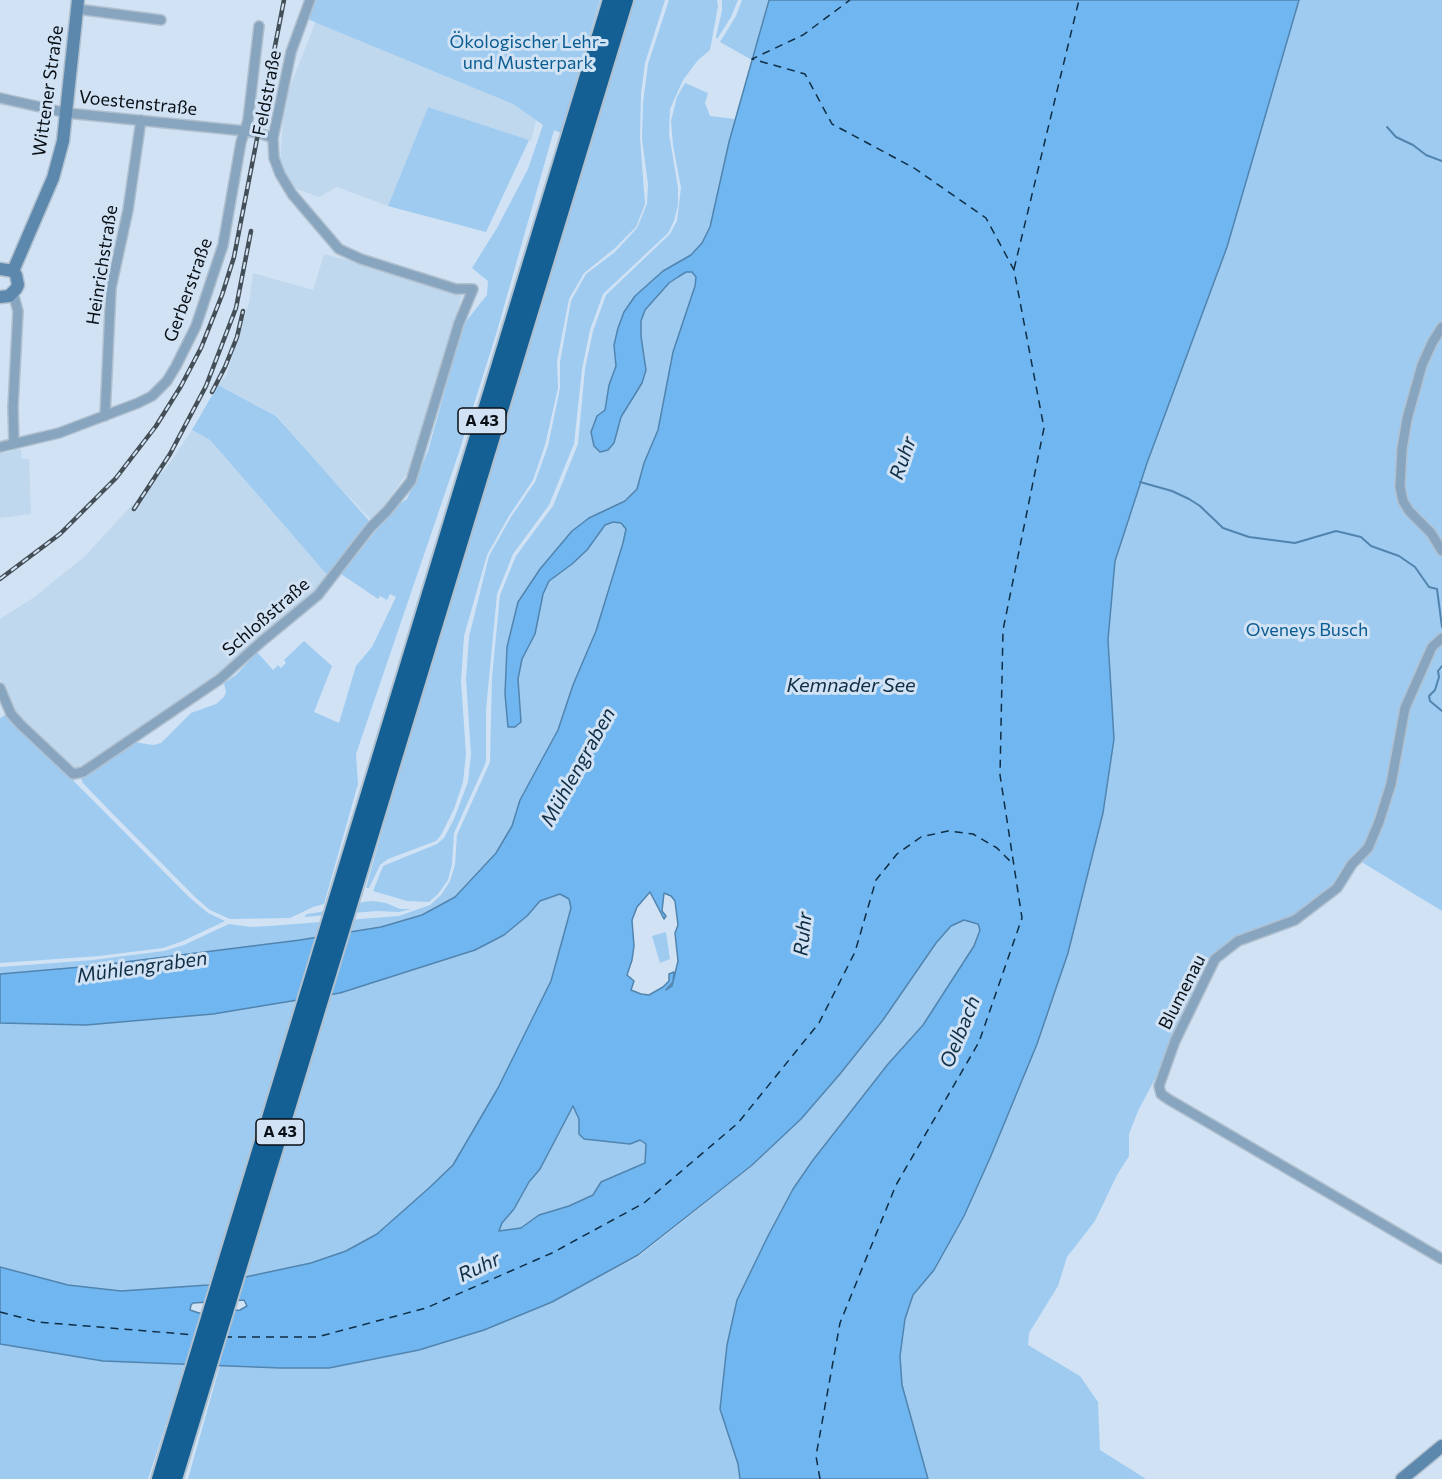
<!DOCTYPE html>
<html>
<head>
<meta charset="utf-8">
<style>
	body { margin:0 }
	canvas { display:block; background:#d0e2f3 }
</style>
</head>
<body>
<canvas width="1442" height="1479"></canvas>
<script>
const context = document.querySelector('canvas').getContext('2d');
context.lineJoin = 'round';
function paint(path, color) {
  context.fillStyle = color;
  context.fill(path, 'evenodd');
}
function shape(rows) {
  const path = new Path2D();
  for (const r of rows) {
    path.moveTo(r[0], r[1]);
    for (let i = 2; i < r.length; i += 2) path.lineTo(r[i], r[i + 1]);
  }
  return path;
}
function strokePath(path, color, width, dash) {
  context.strokeStyle = color;
  context.lineWidth = width;
  context.lineCap = dash ? 'butt' : 'round';
  context.setLineDash(dash || []);
  context.stroke(path);
}
function drawText(font, color, halo, rows, align = 'center') {
  context.font = font + ' Commissioner,sans-serif';
  context.lineWidth = 6;
  context.setLineDash([]);
  context.textBaseline = 'middle';
  context.strokeStyle = halo;
  context.fillStyle = color;
  for (const [text, x, y, turn = 0] of rows) {
    context.save();
    context.translate(x, y);
    context.rotate((+turn || 0) * Math.PI / 180);
    context.textAlign = isNaN(turn) ? turn : align;
    if (halo) context.strokeText(text, 0, 0);
    context.fillText(text, 0, 0);
    context.restore();
  }
}
paint(shape([
	[316,21,513,104,536,120,531,141,428,107,388,206,337,187,319,197,291,187,280,163,284,102],
	[324,254,363,264,462,294,437,389,409,471,372,521,320,467,277,416,218,385,226,376,249,303,253,273,313,290],
	[192,430,210,440,218,449,329,577,321,588,211,679,82,772,73,771,18,716,6,700,0,679,0,619,33,598,84,557,167,467],
	[21,449,22,459,29,459,31,514,0,518,0,453]
]), '#c0d8ee');
paint(shape([
	[310,0,600,0,561,133,554,130,497,331,459,452,356,754,358,784,324,904,313,907,290,918,230,919,210,910,196,898,108,809,83,783,81,778,119,750,134,742,153,745,161,743,191,713,216,704,224,697,226,692,224,683,236,675,257,652,273,670,278,665,281,668,286,663,284,660,304,641,332,666,314,712,339,723,356,666,372,647,396,597,390,594,387,600,380,596,378,599,341,574,394,508,407,499,428,451,463,325,487,295,488,281,472,268,497,228,528,169,543,125,513,104,300,16],
	[634,0,665,0,645,63,641,93,640,138,645,204,636,227,614,249,584,273,569,299,557,361,558,388,545,445,533,480,509,516,487,555,464,636,461,681,466,754,463,782,454,809,441,835,436,841,388,859,380,865,369,888,366,888,391,799],
	[669,0,717,0,718,6,710,50,698,60,683,80,670,109,669,134,678,188,678,205,674,221,668,233,603,294,590,330,582,369,574,444,549,505,513,554,497,594,486,710,486,762,454,833,452,864,448,880,438,894,429,902,407,901,373,891,383,866,437,844,444,838,454,819,468,782,471,754,466,679,469,637,489,556,511,517,535,482,548,446,560,388,560,362,571,301,586,274,615,252,637,228,647,204,648,184,642,139,643,103,648,64],
	[722,0,738,0,731,17,717,39,716,37,722,11],
	[742,0,768,0,752,60,720,42,736,16],
	[1299,0,1442,0,1442,911,1360,861,1337,888,1288,929,1249,940,1218,960,1138,1111,1129,1134,1129,1156,1117,1175,1095,1221,1067,1257,1058,1286,1029,1333,1028,1345,1080,1376,1098,1402,1100,1450,1146,1479,928,1479,902,1385,900,1356,905,1319,913,1295,934,1270,964,1216,990,1158,1037,1044,1068,953,1103,813,1114,739,1108,640,1115,561,1147,463,1227,247],
	[685,83,708,93,705,103,710,116,735,119,710,228,702,243,691,255,663,271,624,312,618,328,614,345,616,366,609,385,605,410,597,416,593,425,591,433,594,446,614,443,621,417,645,359,641,336,641,321,645,310,669,283,678,277,686,272,692,272,696,277,695,285,673,352,658,430,644,463,637,489,625,501,609,508,572,531,540,569,518,602,507,647,505,694,508,727,515,727,521,722,518,679,522,659,535,634,543,594,549,581,572,564,587,550,605,525,613,522,621,523,626,529,623,544,596,631,573,685,558,730,519,801,512,826,495,853,455,896,422,915,381,927,300,940,93,966,0,974,0,967,93,960,164,951,184,945,229,924,250,927,269,926,399,916,430,905,441,895,450,881,455,865,457,835,490,762,492,677,500,595,516,556,553,506,578,444,585,369,593,331,606,295,670,234,677,221,681,188,673,145,671,121,677,97],
	[428,107,529,140,486,232,388,206],
	[218,385,276,416,371,523,329,577,218,449,210,440,192,430],
	[7,714,189,897,208,913,225,921,183,941,163,948,99,956,0,963,0,718],
	[560,894,569,899,571,908,551,981,498,1088,453,1165,429,1188,377,1234,346,1251,311,1263,208,1285,121,1291,68,1285,0,1267,0,1023,85,1025,163,1019,213,1014,340,993,377,980,408,972,504,935,527,916,540,901],
	[373,901,386,903,400,909,411,909,399,912,377,911,304,917,307,914,352,907,363,902],
	[964,919,978,924,980,929,974,946,923,1024,888,1063,813,1159,793,1188,737,1300,727,1345,720,1408,738,1464,740,1479,188,1479,220,1365,329,1368,374,1359,552,1302,639,1256,751,1167,801,1119,884,1020,936,943,951,926],
	[666,932,670,959,660,963,652,936],
	[573,1105,579,1119,579,1134,584,1139,640,1140,646,1144,645,1163,601,1182,593,1195,569,1206,539,1215,521,1228,499,1231,502,1223,514,1209,529,1182,540,1169],
	[0,1344,103,1361,185,1363,177,1391,148,1479,0,1479]
]), '#9fcbf1');
const water = shape([
	[769,0,1299,0,1227,247,1147,463,1115,561,1108,640,1114,739,1103,813,1068,953,1037,1044,990,1158,964,1216,934,1270,913,1295,905,1319,900,1356,902,1385,928,1479,740,1479,738,1464,720,1409,727,1345,737,1300,768,1236,793,1189,813,1160,888,1064,923,1025,974,946,980,930,978,924,964,920,951,926,936,943,883,1020,840,1074,801,1119,751,1166,638,1255,552,1302,484,1330,419,1350,329,1368,280,1368,103,1361,0,1344,0,1267,68,1285,121,1291,208,1285,311,1263,346,1251,377,1234,429,1188,453,1165,498,1088,551,981,571,908,569,899,560,894,540,901,527,916,504,935,475,950,340,993,213,1014,86,1025,0,1023,0,974,93,966,300,940,381,927,422,915,455,897,496,853,512,826,520,800,558,730,573,685,596,631,623,543,626,529,621,523,613,522,605,525,587,550,572,564,549,581,543,594,535,634,522,659,518,679,521,722,515,727,508,727,505,694,507,647,518,602,540,569,572,531,589,518,625,501,637,489,644,463,658,430,673,352,695,286,696,277,692,272,686,272,678,277,669,283,645,310,641,321,641,336,646,370,642,383,621,417,614,443,608,450,600,452,594,446,591,432,597,416,605,410,609,385,616,366,614,345,618,328,624,312,635,296,663,271,691,255,702,243,710,227,729,142,769,0],
	[650,892,664,919,666,916,662,911,664,893,671,896,675,901,678,925,675,933,678,961,672,986,666,990,673,982,674,972,669,974,669,981,663,987,649,995,641,994,631,990,634,981,627,975,632,960,634,946,632,920,637,907,650,892],
	[573,1106,579,1119,579,1134,584,1139,630,1144,640,1140,646,1144,645,1163,601,1182,593,1195,569,1206,539,1215,521,1228,499,1231,502,1223,514,1209,529,1182,540,1169,573,1106],
	[244,1300,247,1306,240,1310,199,1313,190,1310,191,1305,193,1303,244,1300]
]);
paint(water, '#70b6f0');
strokePath(water, '#5184ae', 1.5);
strokePath(shape([
	[1387,127,1396,137,1413,145,1426,155,1442,161],
	[1140,482,1172,491,1189,499,1200,506,1223,528,1249,537,1295,543,1336,531,1361,537,1371,546,1399,556,1415,567,1429,587,1437,589,1442,627],
	[1442,666,1438,671,1439,677,1435,690,1429,696,1430,701,1442,711]
]), '#5184ae', 2);
strokePath(shape([
	[1014,269,1079,0],
	[0,1312,38,1322,195,1335],
	[224,1337,317,1337,426,1308,552,1253,644,1203,738,1123,819,1023,855,952,876,880,897,854,921,837,948,831,973,834,997,848,1013,864],
	[820,1479,816,1456,840,1323,896,1185,979,1042,1022,918,1000,775,1003,630,1044,428,1014,270,986,218,914,168,832,124,805,74,752,59,803,35,850,0]
]), '#0f2d44', 1.5, [8, 6]);
const street = shape([
	[77,9,161,20],
	[0,98,67,113,245,131,259,133,273,138],
	[13,293,18,311,13,407,14,444],
	[1442,327,1432,343,1422,365,1407,419,1402,449,1400,487,1403,501,1409,511,1431,533,1442,551],
	[105,416,111,288,128,210,141,120],
	[0,447,59,433,138,403,152,396,167,381,176,366,196,326,223,245,241,142,248,120,259,26],
	[1442,638,1432,647,1405,708,1391,784,1379,822,1368,848,1352,864,1337,888,1295,920,1238,941,1215,959,1175,1041,1159,1086,1161,1094,1168,1099,1442,1259],
	[0,688,11,714,21,725,73,774,83,772,220,679,261,642,318,595,370,528,387,511,411,481,459,323,473,289,456,289,361,259,339,249,292,194,280,174,274,158,273,138,291,52,310,0]
]);
const secondary = shape([
	[0,269,13,271,16,275,18,285,16,289,9,296,0,297],
	[13,271,53,178,63,141,78,0],
	[1402,1479,1442,1446]
]);
const highway = shape([
	[160,1479,611,0],
	[174,1479,625,0]
]);
strokePath(street, '#b0c0cf', 12);
strokePath(secondary, '#b0c0cf', 15);
strokePath(highway, '#b0c0cf', 20);
strokePath(street, '#88a5bf', 9);
strokePath(secondary, '#5c88ae', 12);
strokePath(highway, '#146095', 16);
const rail = shape([
	[212,392,225,367,237,337,243,311],
	[134,509,170,454,206,386,236,308,251,231],
	[0,579,60,534,116,478,156,426,181,386,201,348,222,295,234,257,284,0]
]);
strokePath(rail, '#444e57', 4.5);
strokePath(rail, '#d0e2f3', 2, [7]);
for (const [x, y, w] of [
	[482,421,48],
	[280,1132,48]
]) {
  const box = new Path2D();
  box.roundRect(x - w / 2, y - 13, w, 26, 4.5);
  context.fillStyle = '#d0e2f3';
  context.fill(box);
  strokePath(box, '#090f15', 1.5);
}
drawText('bold 16px', '#090f15', null, [
	["A 43",482,421],
	["A 43",280,1132]
]);
drawText('18px', '#0a5c92', '#d0e2f3', [
	["Ökologischer Lehr-",528,42],
	["und Musterpark",528,63],
	["Oveneys Busch",1307,630]
]);
drawText('18px', '#090f15', '#d0e2f3', [
	["Wittener Straße",48,91,-82],
	["Feldstraße",267,93,-79],
	["Voestenstraße",138,103,6],
	["Heinrichstraße",102,265,-81],
	["Gerberstraße",188,290,-70],
	["Schloßstraße",266,617,-41],
	["Blumenau",1182,992,-63]
]);
drawText('italic 20px', '#0f2d44', '#d0e2f3', [
	["Ruhr",903,458,-71],
	["Kemnader See",851,685],
	["Mühlengraben",578,767,-61],
	["Ruhr",803,934,-84],
	["Mühlengraben",142,967,-8],
	["Oelbach",960,1032,-68],
	["Ruhr",479,1267,-25]
]);
</script>
</body>
</html>
